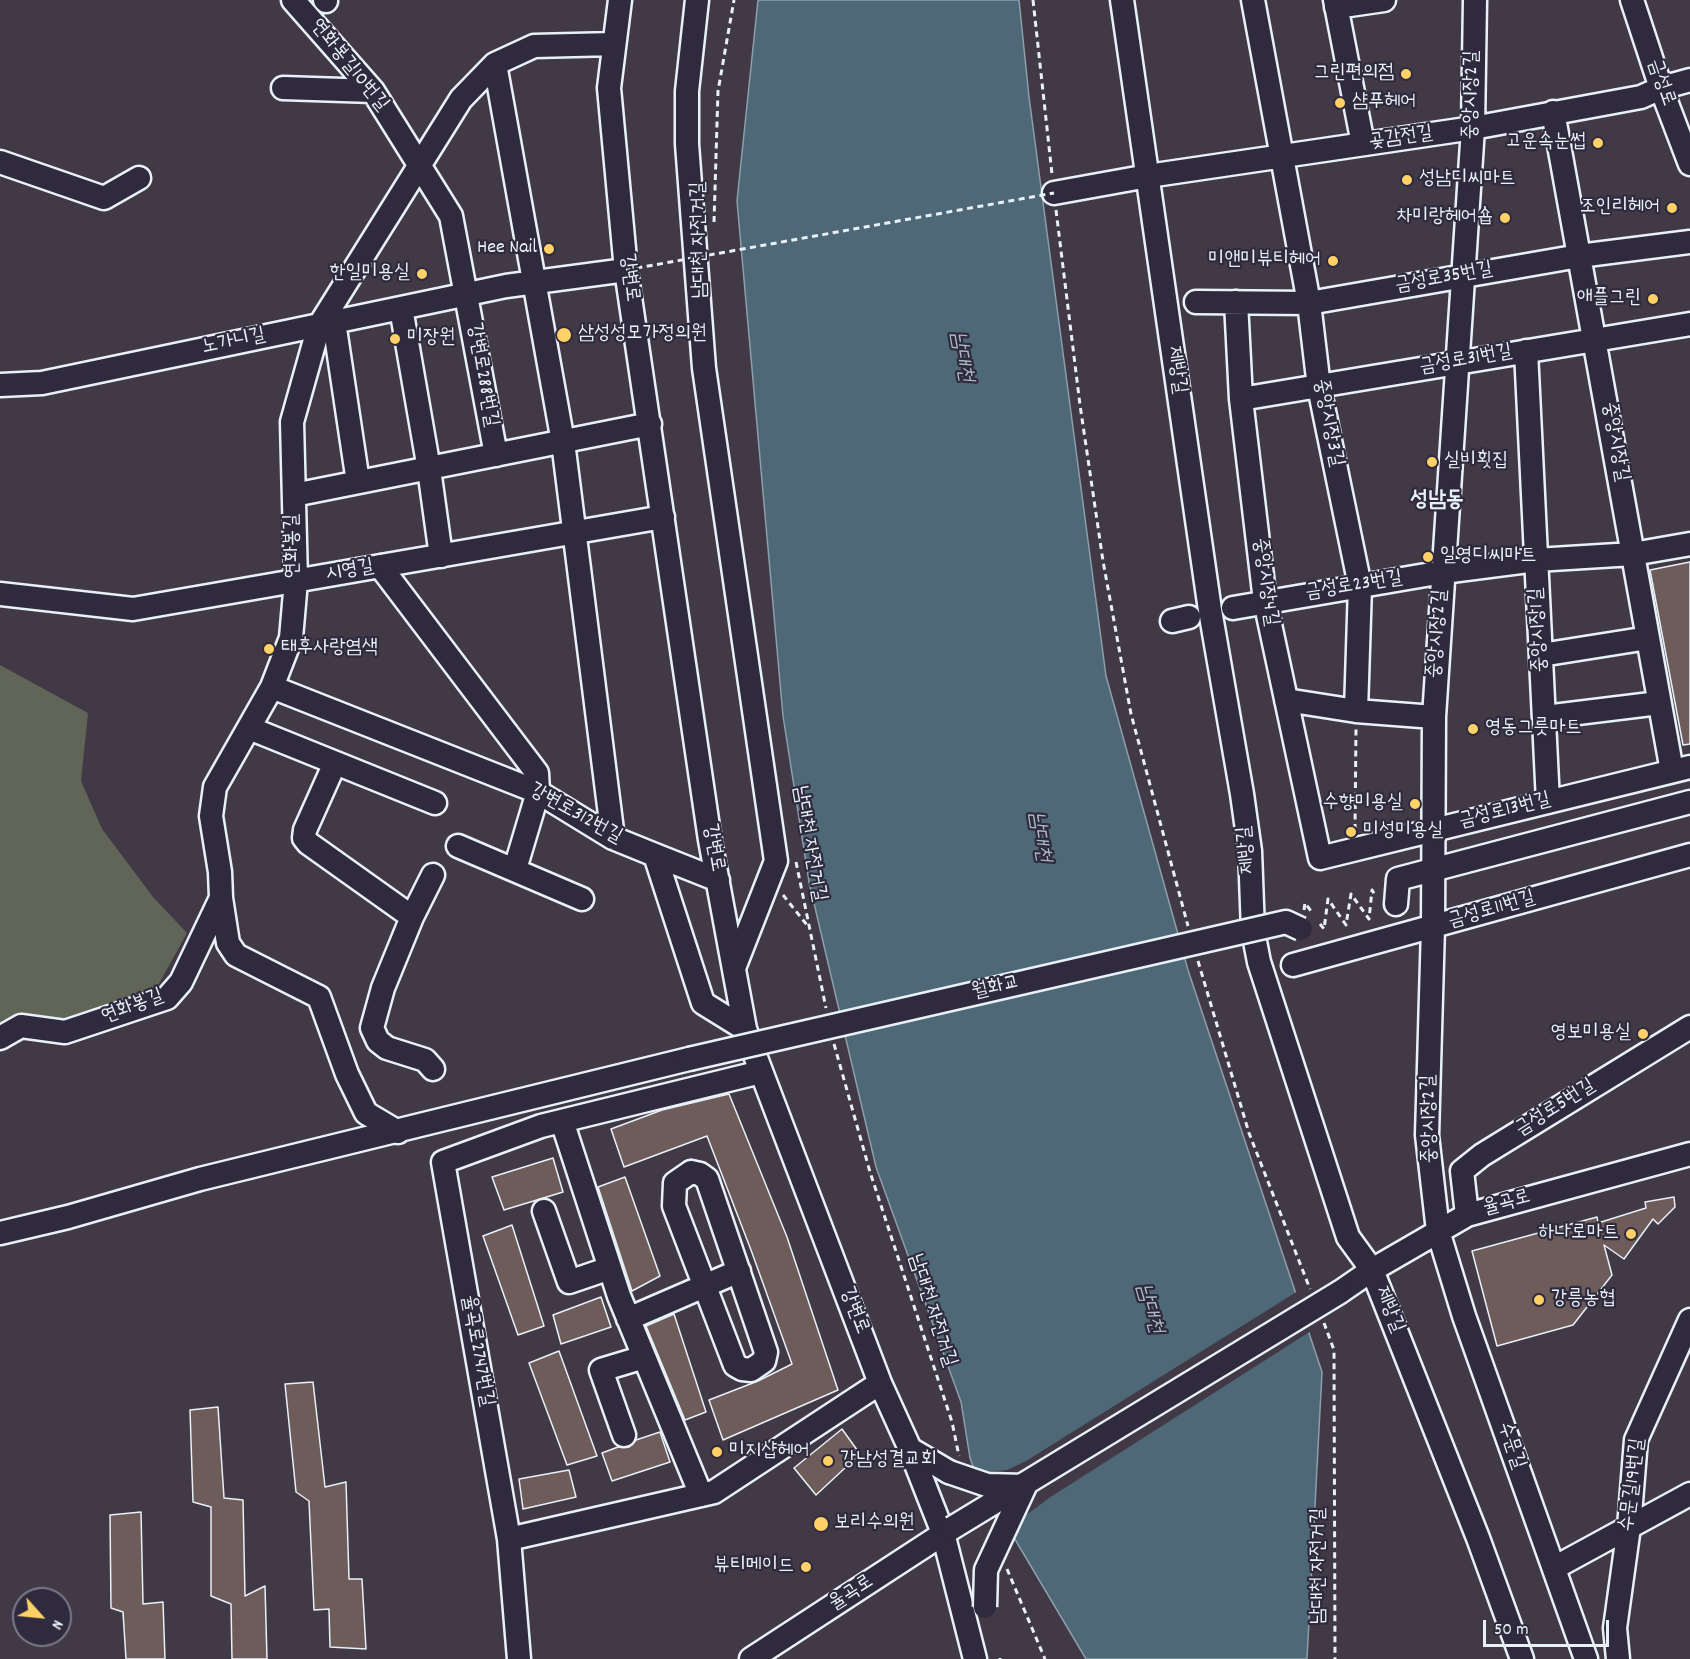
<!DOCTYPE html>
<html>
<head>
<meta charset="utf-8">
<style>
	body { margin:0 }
	#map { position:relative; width:1690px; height:1659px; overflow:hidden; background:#423946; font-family:Dekko,sans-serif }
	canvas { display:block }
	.north { position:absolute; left:12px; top:1587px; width:60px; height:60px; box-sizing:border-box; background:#2f2a3d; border:2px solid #797a88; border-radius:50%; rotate:117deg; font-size:16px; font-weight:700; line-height:24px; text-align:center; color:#e8f1f8 }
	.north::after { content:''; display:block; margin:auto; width:21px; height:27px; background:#ffd166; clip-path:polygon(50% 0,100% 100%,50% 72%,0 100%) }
	.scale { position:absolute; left:1483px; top:1620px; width:126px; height:27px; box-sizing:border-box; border:3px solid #e8f1f8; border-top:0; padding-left:8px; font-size:18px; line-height:21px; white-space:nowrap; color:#e8f1f8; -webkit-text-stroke:4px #2f2a3d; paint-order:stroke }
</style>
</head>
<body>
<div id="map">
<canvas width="1690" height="1659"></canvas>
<div class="north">N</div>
<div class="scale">50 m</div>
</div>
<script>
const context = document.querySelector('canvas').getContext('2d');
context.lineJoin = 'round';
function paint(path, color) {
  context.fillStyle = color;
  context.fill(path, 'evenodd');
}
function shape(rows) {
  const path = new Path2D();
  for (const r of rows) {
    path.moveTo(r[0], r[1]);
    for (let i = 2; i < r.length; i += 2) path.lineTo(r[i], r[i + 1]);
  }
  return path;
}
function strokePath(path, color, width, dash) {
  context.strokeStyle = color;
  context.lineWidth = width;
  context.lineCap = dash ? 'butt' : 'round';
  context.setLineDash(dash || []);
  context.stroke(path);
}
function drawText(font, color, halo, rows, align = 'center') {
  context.font = font + ' Dekko,"Poor Story",sans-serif';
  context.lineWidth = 4.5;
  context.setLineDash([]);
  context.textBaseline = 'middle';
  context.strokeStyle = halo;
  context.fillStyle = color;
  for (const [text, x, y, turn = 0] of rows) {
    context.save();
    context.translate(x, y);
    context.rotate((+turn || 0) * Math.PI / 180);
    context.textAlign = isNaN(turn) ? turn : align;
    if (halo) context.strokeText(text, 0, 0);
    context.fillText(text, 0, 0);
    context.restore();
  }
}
paint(shape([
	[0,665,88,713,81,781,102,829,153,897,187,933,156,989,67,1021,17,1015,0,1025]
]), '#616557');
const water = shape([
	[758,0,1019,0,1029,97,1106,676,1188,970,1322,1372,1307,1659,1086,1659,975,1472,970,1458,961,1402,876,1167,809,882,783,716,737,201,758,0]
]);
paint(water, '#4f6877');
strokePath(water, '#8c9fab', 1.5);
paint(shape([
	[1298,1291,1311,1331,1049,1498,1025,1516,1011,1539,971,1469,989,1472,1007,1470,1026,1461]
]), '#423946');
const building = shape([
	[1690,562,1690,744,1683,745,1650,570,1690,562],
	[729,1094,787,1237,838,1390,723,1440,709,1400,758,1381,792,1364,751,1250,707,1136,624,1167,611,1129,662,1110,729,1094],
	[553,1158,563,1192,504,1210,492,1177,553,1158],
	[625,1177,660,1276,632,1291,598,1187,625,1177],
	[1674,1197,1675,1207,1658,1224,1653,1219,1624,1259,1604,1245,1612,1275,1573,1325,1497,1346,1472,1251,1597,1217,1598,1223,1646,1208,1645,1202,1674,1197],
	[512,1225,544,1326,518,1335,483,1236,512,1225],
	[601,1297,611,1327,561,1344,553,1315,601,1297],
	[674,1314,706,1412,685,1420,646,1326,674,1314],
	[559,1351,597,1456,567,1465,529,1363,559,1351],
	[313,1382,325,1487,346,1482,349,1579,362,1579,366,1649,330,1647,329,1609,314,1610,309,1501,296,1492,285,1384,313,1382],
	[218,1407,224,1498,243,1500,245,1596,265,1586,267,1659,232,1659,231,1604,211,1596,211,1507,193,1502,190,1410,218,1407],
	[842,1429,860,1454,816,1495,794,1468,842,1429],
	[660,1432,670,1462,612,1481,602,1453,618,1447,629,1447,636,1440,660,1432],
	[569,1470,576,1497,523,1509,519,1479,569,1470],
	[141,1512,143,1604,163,1602,165,1659,126,1659,123,1612,111,1608,110,1515,141,1512]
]);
paint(building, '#6d5c5a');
strokePath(building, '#e8f1f8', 1.5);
const minor = shape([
	[293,0,373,91,451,216,496,455],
	[325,0,326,1],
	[620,0,609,88,626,270,710,840,745,1029,880,1383,910,1449,943,1533,975,1659],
	[697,0,687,91,687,144,704,368,776,861,734,968],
	[1122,0,1210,610,1242,794,1250,851,1253,931,1259,962,1348,1237,1372,1270,1478,1538,1522,1659],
	[1253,0,1309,303,1319,387,1360,586,1356,711],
	[1335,0,1363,144],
	[1475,0,1473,128,1434,717,1433,927,1427,1135,1438,1231,1464,1316,1586,1659],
	[1632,0,1661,88,1690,164],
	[1336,7,1384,0],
	[495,64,563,442,613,838],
	[283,88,373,91],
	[1553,112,1672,771],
	[0,162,104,198,139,178],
	[1054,193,1148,176,1473,128,1641,97,1661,88,1690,80],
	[1196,302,1309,303,1579,256,1690,242],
	[1236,302,1241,399,1265,601,1320,858,1690,767],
	[401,308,429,469,441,556],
	[334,322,358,482],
	[1526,351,1548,802],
	[0,385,42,383,506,286,626,270],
	[1241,399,1690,324],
	[294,495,650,424],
	[380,566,537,773,538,792,515,869],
	[0,594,133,609,663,517],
	[1233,608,1443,572,1536,560,1633,554,1690,544],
	[1172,621,1189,617],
	[1541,655,1648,638],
	[272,687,538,792,613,838,655,855,703,1003,745,1029],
	[1286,700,1356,711,1434,717],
	[1545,717,1659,703],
	[249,728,435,803],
	[335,763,305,830,304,838,308,843,412,917],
	[458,846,582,899],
	[655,855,718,880],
	[221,898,228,943,236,955,319,997,347,1074,366,1113,398,1132],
	[1396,904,1398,879,1690,802],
	[1293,965,1690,855],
	[0,1038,21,1026,65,1032,167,998,181,982,221,898,220,872,211,816,215,787,272,687,291,638,296,581,292,422,319,326,461,99,495,64,534,46,614,44],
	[433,1069,425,1060,387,1048,378,1041,372,1028,383,988,412,917,433,875],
	[562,1121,619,1296,701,1495],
	[691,1172,700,1174,707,1179,766,1352,764,1361,751,1370,742,1369,735,1365,674,1206,675,1183,691,1172],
	[544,1211,569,1282,610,1268],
	[1467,1215,1462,1171,1482,1155,1690,1027],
	[0,1233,68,1217,200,1179,689,1059],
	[1340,1292,1372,1270,1467,1215,1690,1154],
	[628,1319,739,1271],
	[624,1435,601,1370,644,1357],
	[910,1449,949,1472],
	[509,1539,714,1492,880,1383],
	[1554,1568,1690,1494],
	[519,1659,509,1539,443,1162,541,1126,761,1072],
	[751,1659,952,1528],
	[1618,1659,1615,1628,1629,1527,1636,1440,1690,1320]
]);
strokePath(minor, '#e8f1f8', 27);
strokePath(shape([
	[1033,0,1052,174],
	[1056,210,1080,405,1103,561,1131,714,1188,926],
	[714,222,718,91,734,0],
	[1355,830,1356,728],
	[796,862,826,1008],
	[783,895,807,925],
	[1304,910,1305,903,1311,911],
	[1320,924,1324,929,1328,899,1346,925,1351,894,1369,919,1372,890,1376,897],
	[1198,961,1249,1133,1310,1289],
	[834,1044,870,1172,952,1422,959,1456],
	[1324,1323,1334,1350,1335,1659],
	[1007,1569,1045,1659],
	[1000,1658,1000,1659]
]), '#e8f1f8', 3, [6, 4.5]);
strokePath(minor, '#2f2a3d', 22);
const minorBridge = shape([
	[689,1059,1286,922,1301,929],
	[949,1472,987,1485,1025,1486,986,1570,985,1607],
	[952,1528,1340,1292]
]);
strokePath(minorBridge, '#e8f1f8', 27, []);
strokePath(shape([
	[626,270,1054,193]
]), '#e8f1f8', 3, [6, 4.5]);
strokePath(minorBridge, '#2f2a3d', 22);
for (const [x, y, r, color] of [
	[1406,74,6,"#ffd166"],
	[1340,103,6,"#ffd166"],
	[1598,143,6,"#ffd166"],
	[1407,180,6,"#ffd166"],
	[1672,208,6,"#ffd166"],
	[1505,218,6,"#ffd166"],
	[549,249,6,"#ffd166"],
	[1333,261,6,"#ffd166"],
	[422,274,6,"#ffd166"],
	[1653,299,6,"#ffd166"],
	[564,335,8,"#ffd166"],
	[395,339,6,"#ffd166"],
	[1432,462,6,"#ffd166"],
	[1428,557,6,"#ffd166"],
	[269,649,6,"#ffd166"],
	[1473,729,6,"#ffd166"],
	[1415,804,6,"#ffd166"],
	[1351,832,6,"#ffd166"],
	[1643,1034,6,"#ffd166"],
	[1631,1234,6,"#ffd166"],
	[1539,1300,6,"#ffd166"],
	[717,1452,6,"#ffd166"],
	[828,1461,6,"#ffd166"],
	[821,1524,8,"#ffd166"],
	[806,1567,6,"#ffd166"]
]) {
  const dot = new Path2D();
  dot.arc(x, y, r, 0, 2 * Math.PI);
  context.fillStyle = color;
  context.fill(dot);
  strokePath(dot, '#2f2a3d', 2);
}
drawText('20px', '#e8f1f8', '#2f2a3d', [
	["연화봉길10번길",348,66,51],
	["금성로",1660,83,71],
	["중앙시장2길",1473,95,-89],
	["곶감전길",1401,139,-8],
	["남대천 자전거길",701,240,-91],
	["강변로",628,278,83],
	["금성로35번길",1444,279,-10],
	["노가니길",234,343,-12],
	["금성로31번길",1466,361,-10],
	["제방길",1175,370,82],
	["강변로288번길",481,375,80],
	["중앙시장3길",1327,423,79],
	["중앙시장길",1614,442,80],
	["연화봉길",294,546,-91],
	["시영길",350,572,-10],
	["중앙시장4길",1264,582,82],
	["금성로23번길",1354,587,-9],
	["중앙시장1길",1540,630,-93],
	["중앙시장2길",1439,634,-86],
	["금성로13번길",1505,812,-14],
	["강변로312번길",575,815,29],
	["남대천 자전거길",808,844,80],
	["강변로",712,848,80],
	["제방길",1248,850,-95],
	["금성로11번길",1492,911,-16],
	["월화교",996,989,-13],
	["연화봉길",133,1008,-21],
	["금성로5번길",1556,1109,-32],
	["중앙시장2길",1431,1119,-91],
	["율곡로",1507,1204,-15],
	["제방길",1388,1310,68],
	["강변로",853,1311,69],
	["남대천 자전거길",931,1311,72],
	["율곡로2747번길",476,1351,80],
	["수문길",1510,1446,71],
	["수문길19번길",1634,1485,-83],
	["남대천 자전거길",1320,1566,-90],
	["율곡로",852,1594,-33]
]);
drawText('20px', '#e8f1f8', '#2f2a3d', [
	["그린편의점",1394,74,"right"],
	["샴푸헤어",1352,103],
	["고운속눈썹",1586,143,"right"],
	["성남디씨마트",1419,180],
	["조인리헤어",1660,208,"right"],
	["차미랑헤어숍",1493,218,"right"],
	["Hee Nail",537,249,"right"],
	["미앤미뷰티헤어",1321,261,"right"],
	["한일미용실",410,274,"right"],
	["애플그린",1641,299,"right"],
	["삼성성모가정의원",578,335],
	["미장원",407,339],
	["실비횟집",1444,462],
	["일영디씨마트",1440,557],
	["태후사랑염색",281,649],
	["영동그릇마트",1485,729],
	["수향미용실",1403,804,"right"],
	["미성미용실",1363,832],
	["영보미용실",1631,1034,"right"],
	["하나로마트",1619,1234,"right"],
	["강릉농협",1551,1300],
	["미지샵헤어",729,1452],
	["강남성결교회",840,1461],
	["보리수의원",834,1524],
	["뷰티메이드",794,1567,"right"]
], 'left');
drawText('italic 21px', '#abbac4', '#2f2a3d', [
	["남대천",960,357,80],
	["남대천",1038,837,81],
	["남대천",1148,1309,74]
]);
drawText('bold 22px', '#e8f1f8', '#2f2a3d', [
	["성남동",1437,502]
]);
</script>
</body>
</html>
